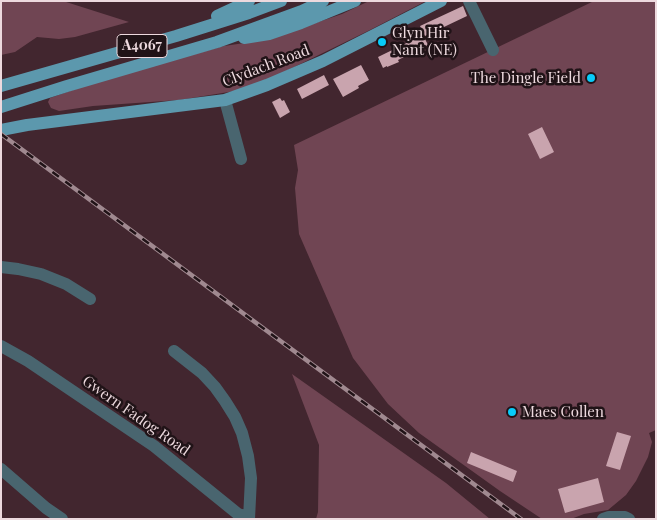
<!DOCTYPE html>
<html>
<head>
<meta charset="utf-8">
<style>
	body { margin:0 }
	#map { position:relative; width:657px; height:520px; overflow:hidden; background:#42262f; font-family:"Playfair Display",serif }
	canvas { display:block }
	.frame { position:absolute; inset:0; border:2px solid #edd9de; pointer-events:none }
</style>
</head>
<body>
<div id="map">
<canvas width="657" height="520"></canvas>
<div class="frame"></div>
</div>
<script>
const context = document.querySelector('canvas').getContext('2d');
context.lineJoin = 'round';
function paint(path, color) {
  context.fillStyle = color;
  context.fill(path, 'evenodd');
}
function shape(rows) {
  const path = new Path2D();
  for (const r of rows) {
    path.moveTo(r[0], r[1]);
    for (let i = 2; i < r.length; i += 2) path.lineTo(r[i], r[i + 1]);
  }
  return path;
}
function strokePath(path, color, width, dash) {
  context.strokeStyle = color;
  context.lineWidth = width;
  context.lineCap = dash ? 'butt' : 'round';
  context.setLineDash(dash || []);
  context.stroke(path);
}
function drawText(font, color, halo, rows, align = 'center') {
  context.font = font + ' "Playfair Display",serif';
  context.lineWidth = 5;
  context.setLineDash([]);
  context.textBaseline = 'middle';
  context.strokeStyle = halo;
  context.fillStyle = color;
  for (const [text, x, y, turn = 0] of rows) {
    context.save();
    context.translate(x, y);
    context.rotate((+turn || 0) * Math.PI / 180);
    context.textAlign = isNaN(turn) ? turn : align;
    if (halo) context.strokeText(text, 0, 0);
    context.fillText(text, 0, 0);
    context.restore();
  }
}
paint(shape([
	[1,1,63,1,129,22,75,37,59,39,37,37,15,52,1,55],
	[369,1,426,1,368,31,290,69,267,80,235,91,179,100,93,106,59,111,51,108,48,102,50,98,113,76,224,46,258,41,280,35,342,14],
	[594,1,656,1,656,430,649,433,652,442,648,457,636,481,626,495,608,510,584,514,571,519,542,519,500,491,419,433,388,404,353,358,299,234,295,188,298,170,294,145],
	[292,374,446,483,490,519,316,519,318,512,319,445]
]), '#704553');
paint(shape([
	[463,6,467,16,425,36,420,26],
	[423,35,428,45,398,60,399,62,387,67,387,66,383,68,378,57],
	[361,65,369,80,358,86,359,88,343,97,333,79],
	[324,75,329,85,302,99,297,89],
	[280,98,282,101,284,100,290,112,280,118,272,102],
	[542,127,554,152,540,159,528,134],
	[617,432,631,436,620,470,606,466],
	[471,452,517,471,513,482,467,463],
	[598,478,604,502,565,513,558,489]
]), '#c9a4ae');
strokePath(shape([
	[469,1,493,50],
	[225,100,241,159],
	[1,267,18,269,41,274,66,284,90,299],
	[1,346,28,361,154,446,238,514,249,517],
	[174,351,202,373,215,387,225,401,235,417,242,433,248,456,251,478,249,519],
	[1,469,46,508,62,519],
	[603,519,609,517,625,517,629,519]
]), '#49656f', 12);
strokePath(shape([
	[217,16,249,1],
	[244,38,269,34,301,23,355,1],
	[1,86,176,36,249,13,281,1],
	[1,107,67,86,217,42,302,11,323,1],
	[1,130,27,125,225,100,267,85,323,61,441,1]
]), '#5c98ad', 12);
const rail = shape([
	[1,134,521,519]
]);
strokePath(rail, '#a08990', 4.5);
strokePath(rail, '#201317', 2.5, [8]);
for (const [x, y, r, color] of [
	[382,42,5,"#08cbf9"],
	[591,78,5,"#08cbf9"],
	[512,412,5,"#08cbf9"]
]) {
  const dot = new Path2D();
  dot.arc(x, y, r, 0, 2 * Math.PI);
  context.fillStyle = color;
  context.fill(dot);
  strokePath(dot, '#201317', 2);
}
for (const [x, y, w] of [
	[142,46,50]
]) {
  const box = new Path2D();
  box.roundRect(x - w / 2, y - 11.5, w, 23, 4);
  context.fillStyle = '#201317';
  context.fill(box);
  strokePath(box, '#edd9de', 1);
}
drawText('bold 14px', '#edd9de', null, [
	["A4067",142,46]
]);
drawText('15px', '#edd9de', '#201317', [
	["Glyn Hir",392,33],
	["Nant (NE)",392,50],
	["The Dingle Field",581,78,"right"],
	["Maes Collen",522,412]
], 'left');
drawText('15px', '#edd9de', '#201317', [
	["Clydach Road",266,66,-21],
	["Gwern Fadog Road",136,416,35]
]);
</script>
</body>
</html>
